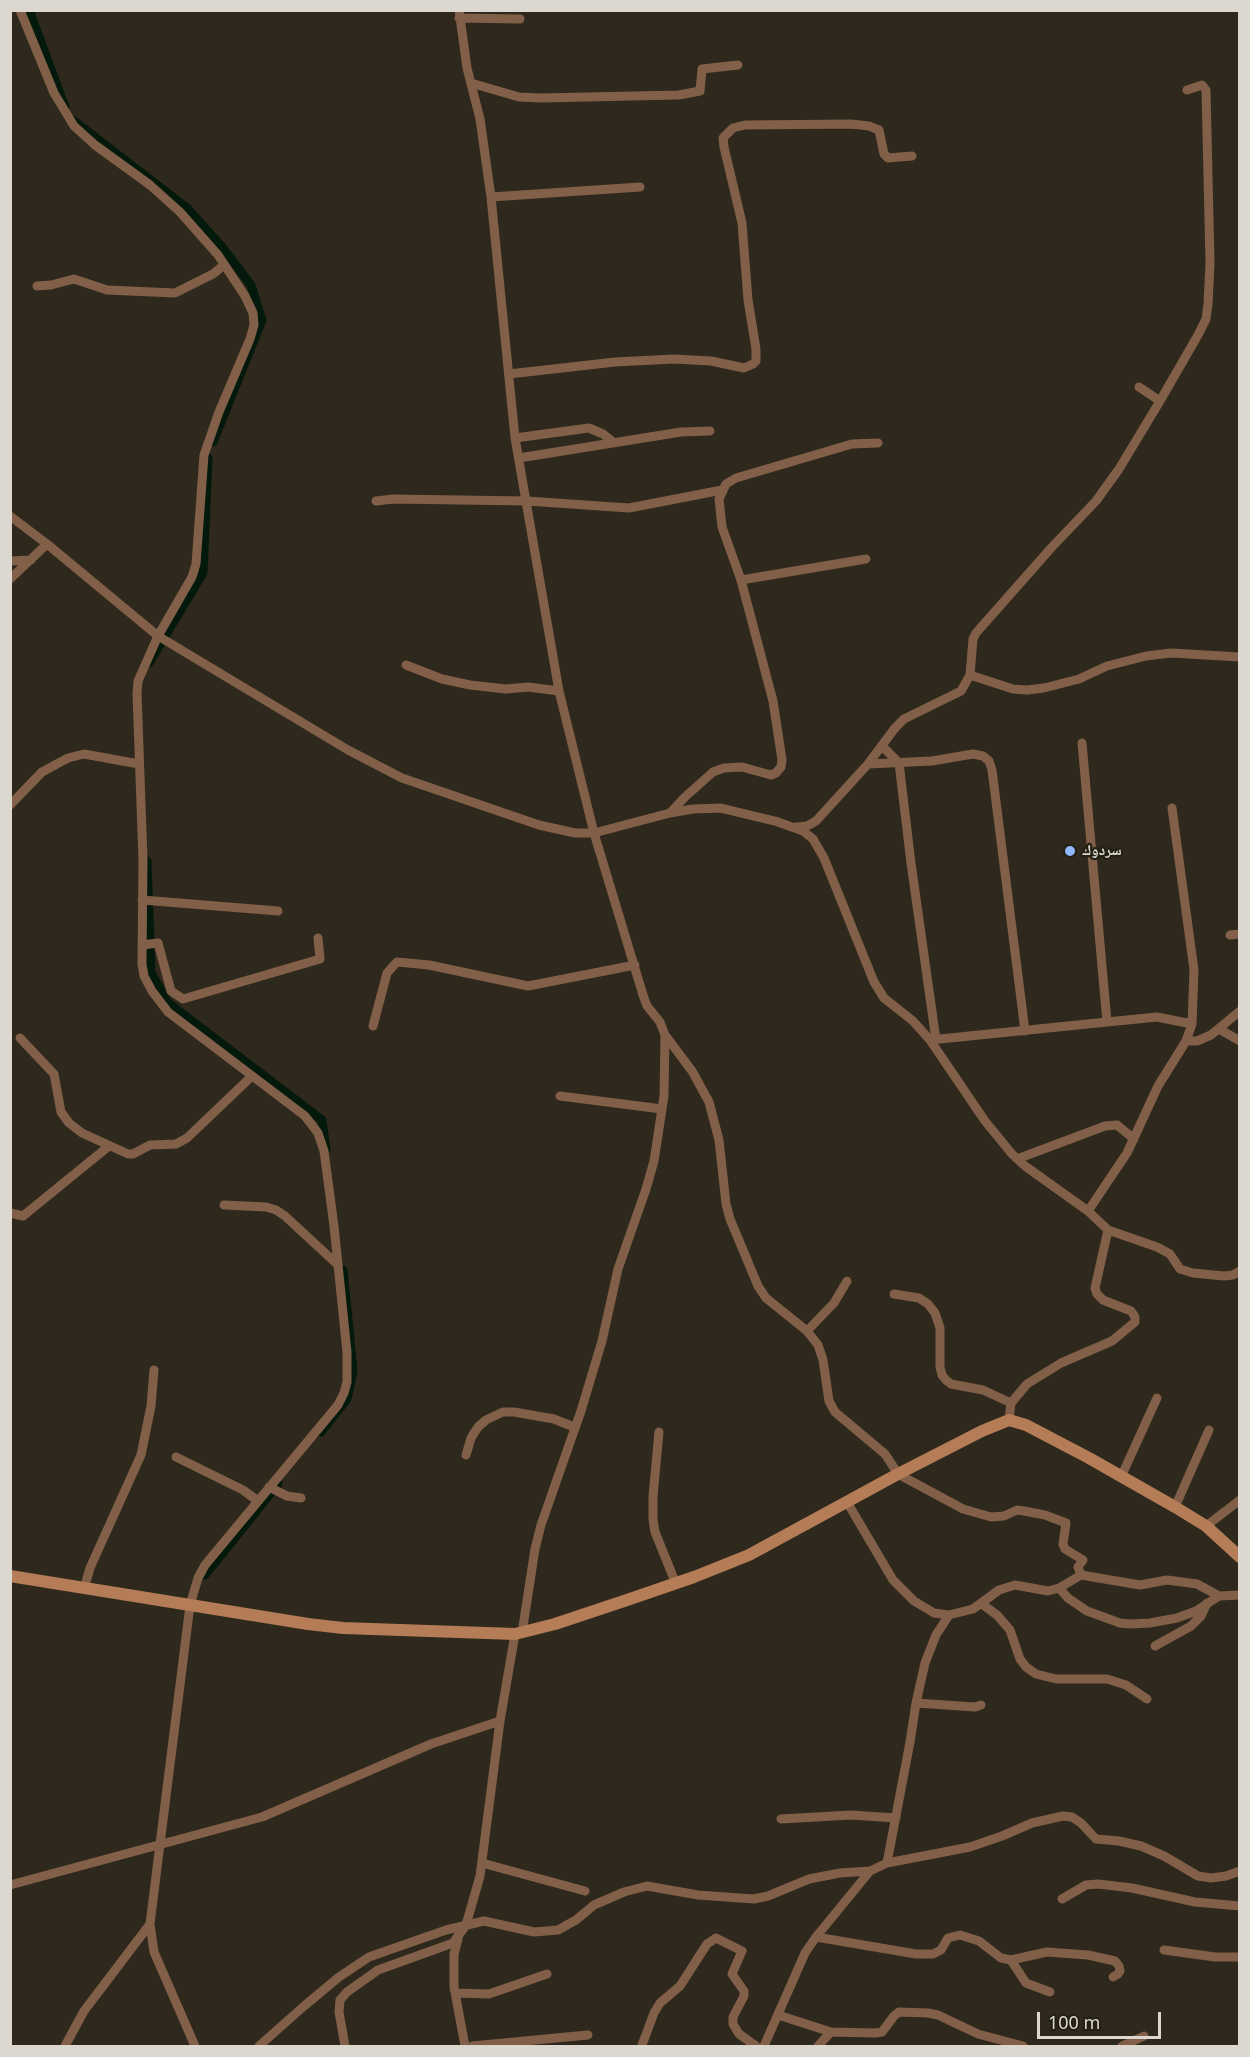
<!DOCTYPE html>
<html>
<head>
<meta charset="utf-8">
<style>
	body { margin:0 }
	#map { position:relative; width:1250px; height:2057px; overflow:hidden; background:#2e291c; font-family:"Noto Sans",sans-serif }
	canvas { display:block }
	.frame { position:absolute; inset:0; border:12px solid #dcd8d0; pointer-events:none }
	.scale { position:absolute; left:1037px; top:2012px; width:124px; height:27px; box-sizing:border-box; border:3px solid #dcd8d0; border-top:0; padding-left:8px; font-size:18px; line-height:21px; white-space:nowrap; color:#dcd8d0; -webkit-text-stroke:4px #241f13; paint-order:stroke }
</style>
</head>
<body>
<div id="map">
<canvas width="1250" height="2057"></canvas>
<div class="frame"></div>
<div class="scale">100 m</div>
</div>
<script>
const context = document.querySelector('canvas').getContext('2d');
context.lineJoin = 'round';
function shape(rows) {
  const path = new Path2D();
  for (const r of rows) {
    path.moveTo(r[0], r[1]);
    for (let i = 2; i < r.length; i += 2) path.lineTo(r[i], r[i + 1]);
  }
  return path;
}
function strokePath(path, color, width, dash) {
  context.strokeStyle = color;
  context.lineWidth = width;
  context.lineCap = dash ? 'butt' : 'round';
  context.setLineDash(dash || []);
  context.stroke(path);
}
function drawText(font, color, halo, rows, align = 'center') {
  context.font = font + ' "Noto Sans","Noto Naskh Arabic",sans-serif';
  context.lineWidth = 4.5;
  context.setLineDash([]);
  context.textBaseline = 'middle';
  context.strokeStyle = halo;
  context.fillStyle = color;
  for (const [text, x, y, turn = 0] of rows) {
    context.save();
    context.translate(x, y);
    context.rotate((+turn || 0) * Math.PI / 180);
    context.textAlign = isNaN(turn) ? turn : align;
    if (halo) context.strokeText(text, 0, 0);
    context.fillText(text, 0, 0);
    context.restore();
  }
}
strokePath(shape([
	[29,10,65,107],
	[74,121,187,208,222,247,251,285,262,320,213,442],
	[149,663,203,573,208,458],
	[147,861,151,973,167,1002,322,1120,326,1150],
	[321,1432,347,1399,353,1371,343,1270],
	[205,1575,278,1484]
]), '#02190c', 9);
strokePath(shape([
	[20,10,54,93,74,126,95,145,150,185,180,212,218,255,245,296,253,313,254,325,250,339,219,412,204,455,196,564,192,577,158,636,138,681,137,693,143,860,142,964,144,976,152,991,168,1012,305,1116,318,1133,324,1151,334,1226,347,1352,347,1382,344,1393,338,1405,205,1565,198,1578,190,1605,150,1924,154,1952,195,2046],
	[459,10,467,68,480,119,491,197,515,438,559,691,594,833,643,995,647,1006,660,1022,665,1035,664,1096,654,1161,646,1189,618,1269,602,1341,581,1411,541,1525,535,1549,522,1633],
	[459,18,520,19],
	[471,83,519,97,540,98,679,95,700,91,702,69,738,65],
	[491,197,640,187],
	[37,286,51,285,74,279,107,290,175,293,213,274,224,265],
	[509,374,615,362,674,359,711,361,744,368,753,364,756,361,756,349,748,300,742,223,724,147,723,138,733,128,745,125,851,124,869,126,879,130,884,154,888,158,912,156],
	[1160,401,1198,335,1206,319,1208,304,1210,263,1206,90,1202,85,1187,90],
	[515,438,589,428,603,434,613,442],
	[519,458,681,432,710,431],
	[376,501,393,499,527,501,629,508,722,490],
	[10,516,47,544,158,636,348,750,402,778,539,825,575,833,594,833,670,813,693,809,721,808,775,821,803,831,813,839,824,858,874,982,884,998,913,1021,930,1040,1107,1022,1082,743],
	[10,561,31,560],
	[10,579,47,544],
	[741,580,722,527,719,499,726,484,736,478,852,444,878,443],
	[406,665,442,679,470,685,506,689,528,687,559,691],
	[970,675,1013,689,1027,690,1044,688,1079,679,1107,666,1146,656,1171,653,1240,657],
	[882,746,899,763,911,863,936,1040],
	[868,764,932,761,973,754,983,756,989,761,992,770,1025,1031],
	[10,805,42,772,68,758,84,754,139,764],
	[1172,808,1194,970,1192,1024,1186,1041,1197,1041,1211,1035,1240,1011],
	[670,813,685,797,713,772,724,768,742,767,771,775,776,773,781,767,782,760,773,701,741,580,866,559],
	[796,827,807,826,816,821,868,764,895,728,904,719,961,691,970,675,973,639,976,633,1052,547,1096,501,1119,469,1160,401,1139,387],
	[142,900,278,911],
	[1230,935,1240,934],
	[142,945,158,943,171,991,183,999,320,959,318,938],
	[1107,1022,1157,1017,1192,1024],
	[373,1026,387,973,397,962,429,965,528,986,635,965],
	[1219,1029,1240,1041],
	[665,1035,692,1071,709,1102,719,1140,726,1204,730,1219,758,1286,766,1298,807,1331,818,1345,823,1360,829,1401,835,1412,885,1454,898,1474,963,1509,991,1517,1004,1516,1017,1510,1024,1511,1045,1515,1066,1523,1063,1544,1065,1549,1083,1560,1078,1567,1081,1575],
	[20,1038,54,1074,61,1112,69,1123,82,1133,128,1154,133,1154,150,1145,176,1144,187,1138,252,1076],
	[930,1040,985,1121,1012,1154,1025,1166,1088,1211],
	[560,1096,662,1109],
	[1017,1159,1105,1126,1117,1125,1134,1139],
	[224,1205,266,1207,276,1210,285,1216,338,1265],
	[10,1213,23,1216,109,1146],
	[1108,1230,1157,1247,1170,1254,1180,1269,1193,1273,1224,1276,1233,1275,1240,1271],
	[894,1294,919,1298,928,1304,935,1313,940,1328,940,1367,942,1375,946,1380,951,1384,983,1390,1011,1403],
	[807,1331,834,1303,847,1281],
	[1009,1420,1011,1403,1027,1384,1061,1363,1112,1341,1135,1322,1135,1317,1131,1311,1103,1300,1097,1294,1095,1288,1108,1230,1088,1211,1127,1153,1158,1086,1186,1041],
	[659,1432,653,1496,653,1519,655,1532,676,1584],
	[466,1455,471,1438,478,1427,486,1420,503,1412,514,1412,554,1419,574,1427],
	[176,1457,243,1490,258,1501],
	[1121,1477,1157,1398],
	[269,1487,287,1496,301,1498],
	[847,1502,893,1580,914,1601,934,1613,949,1615,973,1609,999,1590,1015,1585,1048,1591,1059,1588,1081,1575,1140,1585,1167,1580,1197,1584,1219,1596,1240,1595],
	[1175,1507,1209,1430],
	[1206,1526,1240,1500],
	[1059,1588,1068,1598,1087,1611,1120,1623,1130,1624,1150,1623,1177,1618,1196,1611,1219,1596],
	[84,1589,90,1568,141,1455,151,1406,154,1370],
	[982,1604,997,1615,1010,1630,1020,1659,1026,1667,1036,1674,1056,1679,1107,1679,1126,1685,1147,1699],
	[1155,1646,1191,1626,1201,1616,1207,1603],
	[916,1703,975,1707,981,1705],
	[781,1819,851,1815,896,1818],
	[482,1863,585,1891],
	[887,1863,970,1847,1002,1836,1032,1823,1063,1816,1072,1817,1081,1823,1096,1839,1119,1841,1141,1846,1164,1856,1198,1876,1211,1878,1226,1876,1240,1871],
	[870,1871,887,1863,910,1742,916,1703,925,1663,936,1635,949,1615],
	[10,1885,262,1817,431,1744,500,1721],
	[1062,1899,1086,1885,1098,1884,1132,1888,1195,1902,1240,1906],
	[816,1937,916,1954,933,1954,941,1950,948,1938,960,1935,979,1941,1001,1958,1011,1960,1026,1983,1050,1992],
	[458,1939,454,1954,454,1987,465,2046],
	[1164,1950,1215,1957,1240,1957],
	[1011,1960,1047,1952,1088,1955,1115,1961,1119,1966,1120,1971,1118,1974,1113,1977],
	[455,1993,489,1994,547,1974],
	[778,2015,831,2032,875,2033,882,2032,894,2016,899,2012,928,2013,938,2015,978,2034,1023,2046],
	[642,2045,654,2013,660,2003,680,1986,707,1944,716,1938,742,1951,732,1974,744,1991,744,1996,733,2017,733,2024,739,2034,756,2046],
	[65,2046,84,2011,150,1924],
	[259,2046,303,2007,339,1977,369,1957,446,1930,484,1921,534,1932,558,1930,576,1920,594,1905,624,1892,647,1886,698,1895,754,1899,768,1896,809,1879,840,1873,870,1871,816,1937,805,1953,764,2046],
	[345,2046,339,2012,340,2000,347,1992,378,1970,453,1943,466,1925,480,1876,500,1721,515,1634],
	[472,2046,588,2035],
	[818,2046,831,2032],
	[1122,2046,1144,2036]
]), '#825f48', 9);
strokePath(shape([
	[10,1576,308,1624,343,1628,515,1634,555,1624,627,1600,694,1577,749,1555,898,1474,982,1431,1009,1420,1026,1425,1089,1458,1175,1507,1206,1526,1240,1557]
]), '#b47c57', 12);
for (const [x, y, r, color] of [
	[1070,851,6,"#91b8fd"]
]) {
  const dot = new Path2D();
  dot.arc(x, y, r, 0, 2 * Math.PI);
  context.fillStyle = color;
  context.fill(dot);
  strokePath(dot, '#241f13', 2);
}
drawText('bold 15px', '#dcd8d0', '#241f13', [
	["سردوك",1082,851]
], 'left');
</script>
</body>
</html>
